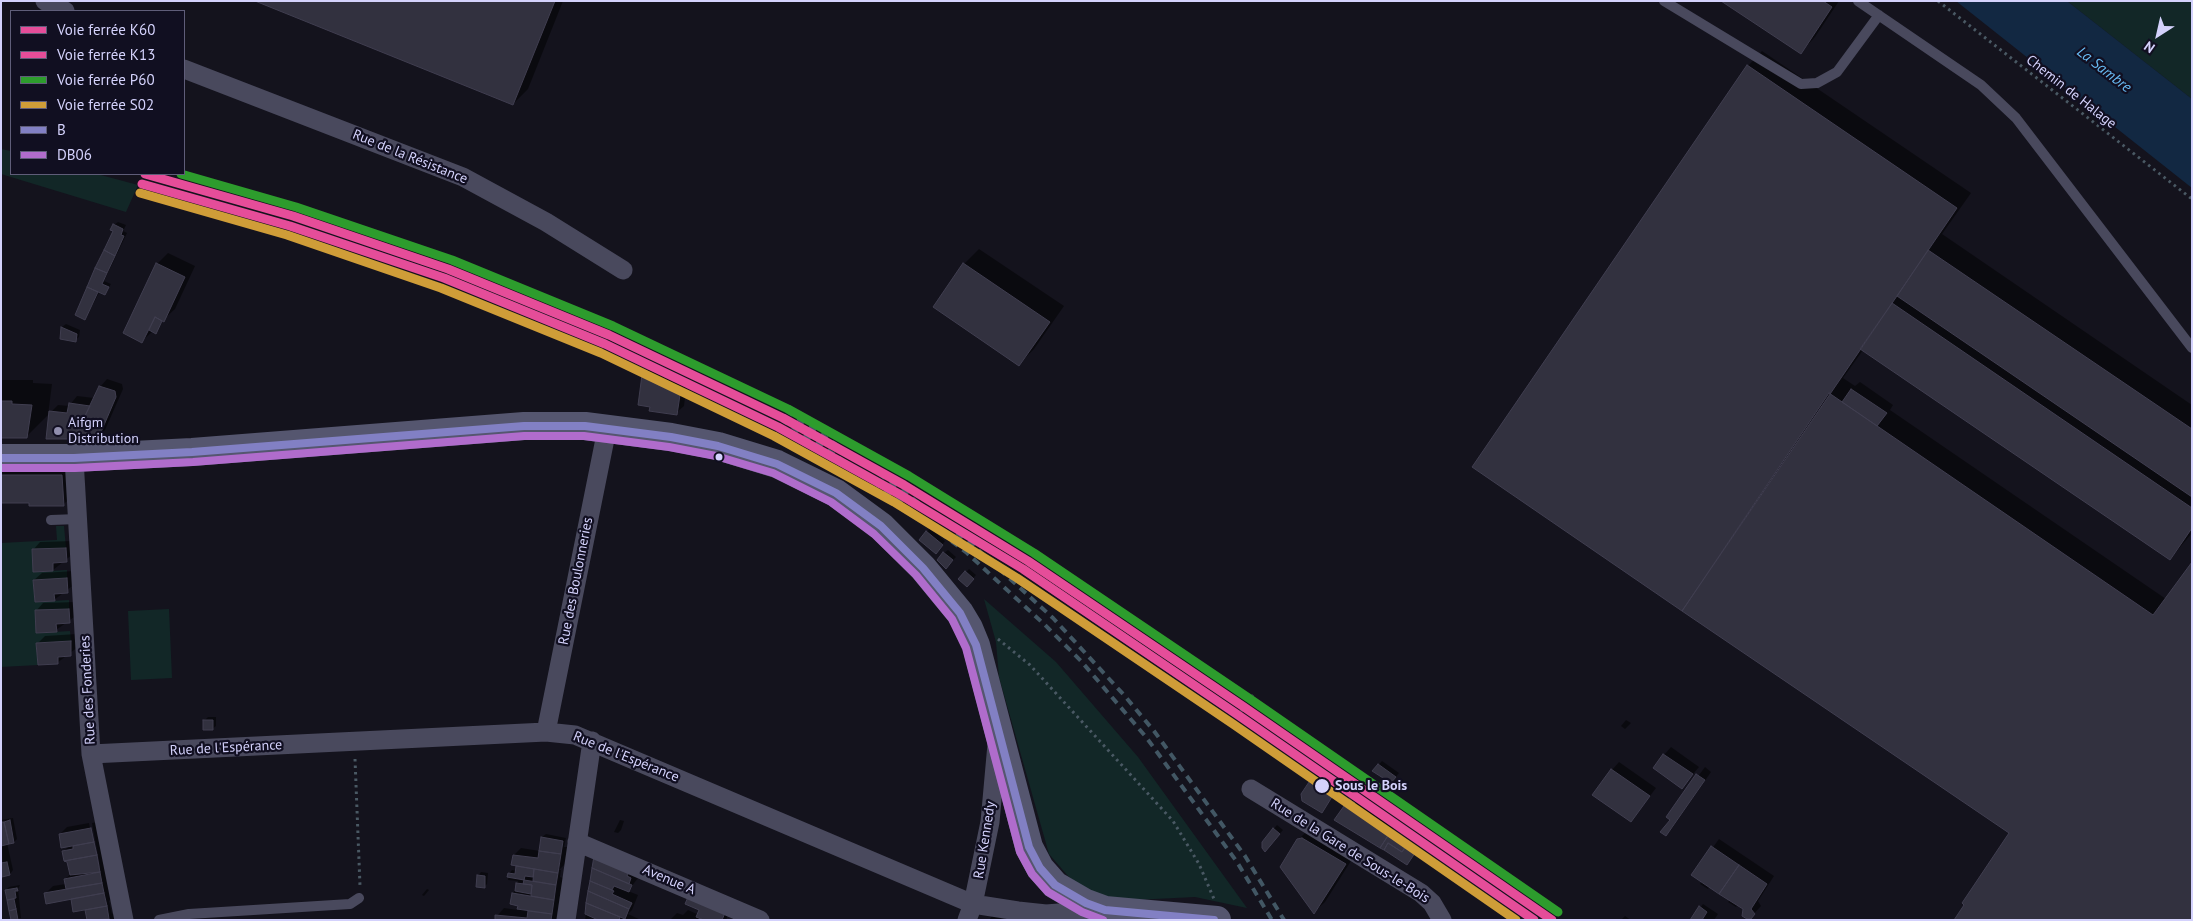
<!DOCTYPE html>
<html>
<head>
<meta charset="utf-8">
<style>
	body { margin:0 }
	#map { position:relative; width:2193px; height:921px; overflow:hidden; background:#14131d; font-family:"PT Sans",sans-serif }
	canvas { display:block }
	.frame { position:absolute; inset:0; border:2px solid #d4d2fc; pointer-events:none }
	.legend { position:absolute; left:10px; top:10px; width:175px; height:165px; box-sizing:border-box; background:#110f21; border:1px solid #5f5d79; margin:0; padding:6px 9px; list-style:none; font-size:15px; color:#d4d2fc }
	.legend li { display:flex; align-items:center; gap:10px; height:25px }
	.legend b { width:25px; border:1px solid #5f5d79 }
	.north { position:absolute; left:2133px; top:10px; width:50px; height:50px; -webkit-text-stroke:4px #110f21; paint-order:stroke; rotate:215deg; font-size:14px; font-weight:700; line-height:20px; text-align:center; color:#d4d2fc }
	.north::after { content:''; display:block; margin:auto; width:18px; height:22px; background:#d4d2fc; clip-path:polygon(50% 0,100% 100%,50% 72%,0 100%) }
</style>
</head>
<body>
<div id="map">
<canvas width="2193" height="921"></canvas>
<div class="frame"></div>
<ul class="legend">
<li><b style="height:6px;background:#e54d99"></b>Voie ferrée K60</li>
<li><b style="height:6px;background:#e54d99"></b>Voie ferrée K13</li>
<li><b style="height:6px;background:#2d9c2d"></b>Voie ferrée P60</li>
<li><b style="height:6px;background:#cf9d38"></b>Voie ferrée S02</li>
<li><b style="height:6px;background:#8280c4"></b>B</li>
<li><b style="height:6px;background:#b06ccc"></b>DB06</li>
</ul>
<div class="north">N</div>
</div>
<script>
const context = document.querySelector('canvas').getContext('2d');
context.lineJoin = 'round';
function paint(path, color) {
  context.fillStyle = color;
  context.fill(path, 'evenodd');
}
function shape(rows) {
  const path = new Path2D();
  for (const r of rows) {
    path.moveTo(r[0], r[1]);
    for (let i = 2; i < r.length; i += 2) path.lineTo(r[i], r[i + 1]);
  }
  return path;
}
function strokePath(path, color, width, dash) {
  context.strokeStyle = color;
  context.lineWidth = width;
  context.lineCap = dash ? 'butt' : 'round';
  context.setLineDash(dash || []);
  context.stroke(path);
}
function drawText(font, color, halo, rows, align = 'center') {
  context.font = font + ' "PT Sans",sans-serif';
  context.lineWidth = 4.5;
  context.setLineDash([]);
  context.textBaseline = 'middle';
  context.strokeStyle = halo;
  context.fillStyle = color;
  for (const [text, x, y, turn = 0] of rows) {
    context.save();
    context.translate(x, y);
    context.rotate((+turn || 0) * Math.PI / 180);
    context.textAlign = isNaN(turn) ? turn : align;
    if (halo) context.strokeText(text, 0, 0);
    context.fillText(text, 0, 0);
    context.restore();
  }
}
paint(shape([
	[2067,1,2192,1,2192,99],
	[1,149,11,151,11,174,97,174,138,185,126,212,1,174],
	[56,526,64,526,66,548,32,549,34,572,67,570,67,578,33,580,35,602,69,600,69,609,35,611,35,623,37,633,70,631,71,641,36,643,38,665,1,667,1,543,57,540],
	[984,599,1056,662,1138,757,1247,908,1195,897,1114,901,1085,890,1068,876,1049,854,999,677,996,642],
	[169,609,172,678,131,680,128,611]
]), '#122727');
paint(shape([
	[1956,1,2067,1,2192,99,2192,188]
]), '#122842');
paint(shape([
	[259,1,563,1,528,89,513,104],
	[1723,1,1839,1,1815,37,1801,52],
	[1762,51,1971,193,1942,234,2192,405,2192,533,2170,559,1863,350,1843,378,1855,386,1860,382,1893,405,1890,410,2166,599,2010,833,1474,467,1748,66],
	[118,222,126,225,123,231,127,233,104,281,111,284,105,293,100,291,85,319,76,315,114,230,114,225],
	[979,249,1064,306,1034,349,1019,364,935,307,964,264],
	[168,253,195,266,175,309,163,320,155,332,153,331,142,341,157,264],
	[66,324,80,330,79,337,75,340,61,338,62,327],
	[650,368,660,370,660,374,665,375,664,378,687,381,684,406,676,413,643,376],
	[107,379,122,384,123,389,105,430,98,437,50,413,26,437,1,436,1,380,33,380,33,383,52,384,48,415,58,405,69,406,77,396,94,398,100,387],
	[83,454,85,483,63,505,1,502,1,468],
	[930,528,945,541,939,549,921,540],
	[73,541,73,554,53,570,33,550,40,542],
	[948,550,956,557,946,567,944,553],
	[969,569,976,575,967,585,960,579],
	[74,571,75,584,54,600,34,580,42,573],
	[76,602,77,615,56,630,36,611,43,603],
	[77,634,78,647,57,663,38,643,45,636],
	[208,717,216,717,216,726,212,729,204,721],
	[1626,720,1631,723,1625,729,1621,726],
	[1671,747,1699,767,1682,787,1664,755],
	[1382,761,1399,773,1394,779,1374,770],
	[1619,762,1656,788,1631,821,1612,770],
	[1705,767,1711,772,1673,827,1666,835,1672,819,1668,817],
	[1321,770,1342,784,1321,811,1314,777],
	[1357,793,1361,795,1358,800,1395,826,1392,831,1417,849,1410,860,1336,820],
	[13,818,17,839,14,842,7,843,13,870,10,874,3,875,1,820],
	[620,820,624,821,621,830,618,833,614,832],
	[98,822,113,897,109,901,112,914,116,913,118,920,88,920,86,908,72,897,45,894,53,886,66,884,65,879,71,874,64,851,69,846,60,834,67,827,89,823,98,867,100,867,92,823],
	[1277,825,1283,830,1268,847,1263,842],
	[1310,828,1356,853,1325,902,1314,912,1282,867,1298,840],
	[546,834,566,838,564,847,568,847,565,864,559,870,561,870,560,877,563,878,556,920,496,920,497,916,504,908,518,910,519,904,513,893,516,890,518,881,508,880,509,874,512,870,517,871,519,865,514,855,521,848,540,851,542,837],
	[1719,839,1774,876,1758,901,1761,906,1750,918,1744,909,1738,905,1736,907,1728,902,1730,900,1710,886,1708,889,1700,884,1702,881,1693,875],
	[595,857,638,878,628,891,638,895,632,910,628,914,641,920,585,920],
	[481,872,488,873,487,884,484,887,478,876],
	[20,885,18,889,21,918,12,920,6,890,9,887],
	[427,889,429,890,424,896,422,895],
	[1703,904,1718,914,1714,920,1691,920],
	[732,905,726,920,670,920,677,913,683,915,688,910,699,915,701,909],
	[993,915,1002,915,1001,918,1007,920,989,920],
	[1625,916,1631,920,1621,920]
]), '#0007');
const building = shape([
	[255,1,555,1,513,105,255,1],
	[1721,1,1823,1,1832,7,1801,54,1721,1],
	[1747,65,1957,208,1682,611,1472,467,1747,65],
	[113,224,123,229,121,235,124,236,115,256,104,250,113,231,110,230,113,224],
	[104,250,115,256,107,273,95,268,104,250],
	[1928,250,2192,429,2192,497,1897,296,1928,250],
	[156,263,185,277,164,322,155,317,142,343,123,333,156,263],
	[963,263,1050,322,1019,366,933,307,963,263],
	[95,268,107,273,102,284,109,287,105,295,87,287,95,268],
	[87,287,98,292,85,320,75,315,87,287],
	[1892,303,2192,508,2192,528,2170,560,1860,349,1892,303],
	[155,317,162,321,156,334,149,330,155,317],
	[61,327,77,334,76,342,60,339,61,327],
	[642,375,654,377,653,381,658,382,658,385,681,388,677,415,649,411,650,407,638,405,642,375],
	[99,386,115,391,116,397,98,439,74,439,99,386],
	[1851,389,1887,413,1877,426,1842,402,1851,389],
	[1829,393,2153,615,2192,562,2192,920,1954,920,1964,905,1962,903,2009,833,1682,611,1829,393],
	[1,401,12,401,12,404,32,405,27,438,1,438,1,401],
	[69,403,90,406,74,439,46,439,49,411,67,413,69,403],
	[1,475,62,475,64,506,29,506,29,503,1,503,1,475],
	[926,531,943,545,936,554,919,540,926,531],
	[66,548,67,562,53,563,53,571,33,572,32,549,66,548],
	[943,552,953,560,946,569,937,560,943,552],
	[965,571,974,579,967,587,958,579,965,571],
	[67,578,68,593,54,594,55,601,35,602,33,580,67,578],
	[69,609,70,623,56,624,57,632,36,633,35,610,69,609],
	[71,641,71,656,58,657,58,664,38,665,36,643,71,641],
	[203,720,213,720,213,730,203,730,203,720],
	[1663,754,1693,774,1682,789,1653,768,1663,754],
	[1378,764,1396,777,1391,783,1372,771,1378,764],
	[1611,769,1650,796,1631,822,1592,795,1611,769],
	[1696,774,1705,780,1666,836,1660,832,1670,820,1666,817,1696,774],
	[1313,776,1335,792,1322,813,1302,801,1301,794,1313,776],
	[1349,799,1355,803,1351,808,1389,834,1380,848,1334,820,1349,799],
	[10,820,14,843,9,844,4,822,10,820],
	[1,822,4,822,9,844,1,846,1,822],
	[91,828,94,842,61,848,59,834,91,828],
	[1273,828,1280,834,1265,852,1262,848,1262,842,1273,828],
	[1389,834,1406,846,1402,852,1388,843,1384,850,1380,848,1389,834],
	[541,837,563,841,561,854,539,851,541,837],
	[1302,838,1346,864,1314,914,1280,867,1297,839,1302,838],
	[94,842,97,855,64,861,62,851,73,849,73,846,94,842],
	[1388,843,1402,852,1406,846,1415,853,1407,865,1384,850,1388,843],
	[1711,846,1739,865,1719,894,1691,875,1711,846],
	[539,851,561,854,558,873,511,865,513,855,538,858,539,851],
	[97,855,100,872,70,875,67,862,64,861,97,855],
	[594,856,629,872,627,876,631,878,629,884,592,868,594,856],
	[7,862,10,875,2,877,1,863,7,862],
	[1739,865,1767,884,1751,909,1755,914,1751,919,1747,919,1742,916,1743,909,1719,894,1739,865],
	[516,866,534,869,533,877,525,876,524,880,507,877,508,873,515,874,516,866],
	[592,868,632,885,629,892,614,886,612,890,590,881,592,868],
	[534,869,558,873,556,885,533,881,534,869],
	[100,872,102,883,66,889,64,879,100,872],
	[477,875,485,876,485,888,476,887,477,875],
	[524,880,556,885,554,900,531,896,532,885,523,884,524,880],
	[590,881,614,891,612,894,632,903,629,909,588,891,590,881],
	[102,883,104,893,46,904,44,893,102,883],
	[516,883,532,885,531,894,515,891,516,883],
	[17,888,18,891,15,891,16,898,7,900,5,890,17,888],
	[588,891,629,909,625,919,586,903,588,891],
	[104,893,107,906,73,912,71,899,104,893],
	[512,893,554,900,552,914,517,909,518,906,510,904,512,893],
	[688,897,725,913,722,920,704,920,696,917,699,910,685,904,688,897],
	[14,899,16,909,9,911,7,900,14,899],
	[586,903,620,917,619,920,598,920,585,914,586,903],
	[107,906,109,919,87,920,85,910,107,906],
	[1699,906,1707,912,1702,920,1690,920,1699,906],
	[16,909,18,920,11,920,9,911,16,909],
	[528,911,552,914,551,920,495,920,495,915,527,918,528,911]
]);
paint(building, '#32313f');
strokePath(building, '#403e50', 1);
strokePath(shape([
	[1938,1,2192,199],
	[998,639,1030,665,1173,821,1199,864,1214,899],
	[1241,711,1253,695],
	[355,759,360,886]
]), '#4a5964', 3, [2.5, 4]);
strokePath(shape([
	[1664,1,1801,84,1817,83,1837,72,1879,15],
	[1858,1,1981,85,2016,118,2192,348],
	[51,520,78,519],
	[159,920,189,914,350,904,359,898]
]), '#49495d', 10);
strokePath(shape([
	[45,1,65,11],
	[184,69,463,177,546,222,623,270],
	[74,458,91,754,124,920],
	[546,732,607,429],
	[91,754,546,732,575,735,973,904,1018,911,1046,914,1099,910],
	[1251,789,1421,893,1432,903,1442,920],
	[577,842,760,920],
	[566,920,592,741],
	[967,920,973,904,990,822,997,744]
]), '#49495d', 19);
strokePath(shape([
	[1,458,74,458,192,452,524,426,585,426,671,437,718,446,777,464,836,493,881,526,923,568,960,613,969,628,976,645,1029,847,1040,868,1055,885,1086,903,1105,910,1217,920]
]), '#55566f', 28);
strokePath(shape([
	[724,378,787,411,894,484,974,546,1053,618,1124,695,1154,731,1245,856,1284,920],
	[719,386,782,420,862,473,967,553,1045,625,1081,661,1146,737,1237,862,1272,920]
]), '#425764', 4, [8, 6]);
strokePath(shape([
	[1,458,74,458,192,452,524,426,585,426,671,437,718,446,777,464,836,493,881,526,923,568,960,613,976,645,1029,847,1040,868,1055,885,1086,903,1105,910,1214,920]
]), '#8280c4', 8);
strokePath(shape([
	[1,468,75,468,193,462,524,436,584,436,669,447,716,456,773,473,831,502,874,534,916,575,952,619,966,648,1020,852,1032,874,1048,892,1082,912,1103,920]
]), '#b06ccc', 8);
strokePath(shape([
	[145,174,293,216,448,269,609,335,783,418,904,485,1028,561,1244,707,1552,920]
]), '#e54d99', 9);
strokePath(shape([
	[142,184,290,226,444,278,605,344,778,427,899,494,1023,569,1238,715,1534,920]
]), '#e54d99', 9);
strokePath(shape([
	[181,174,296,207,452,260,613,326,788,409,909,476,1034,553,1250,699,1558,912]
]), '#2d9c2d', 9);
strokePath(shape([
	[140,193,287,235,441,288,601,353,774,436,894,502,1017,578,1233,724,1516,920]
]), '#cf9d38', 9);
for (const [x, y, r, color] of [
	[58,431,5,"#918fae"],
	[719,457,4.5,"#d4d2fc"],
	[1322,786,8,"#d4d2fc"]
]) {
  const dot = new Path2D();
  dot.arc(x, y, r, 0, 2 * Math.PI);
  context.fillStyle = color;
  context.fill(dot);
  strokePath(dot, '#110f21', 2);
}
drawText('14px', '#d4d2fc', '#110f21', [
	["Chemin de Halage",2071,92,38],
	["Rue de la Résistance",410,157,22],
	["Rue des Boulonneries",576,581,-79],
	["Rue des Fonderies",88,690,-93],
	["Rue de l'Espérance",226,748,-3],
	["Rue de l'Espérance",626,757,22],
	["Rue Kennedy",985,840,-81],
	["Rue de la Gare de Sous-le-Bois",1350,851,32],
	["Avenue A",669,880,23]
]);
drawText('14px', '#d4d2fc', '#110f21', [
	["Aifgm",68,423],
	["Distribution",68,439]
], 'left');
drawText('bold 14px', '#d4d2fc', '#110f21', [
	["Sous le Bois",1335,786]
], 'left');
drawText('italic 15px', '#68bbf4', '#110f21', [
	["La Sambre",2104,70,38]
]);
</script>
</body>
</html>
